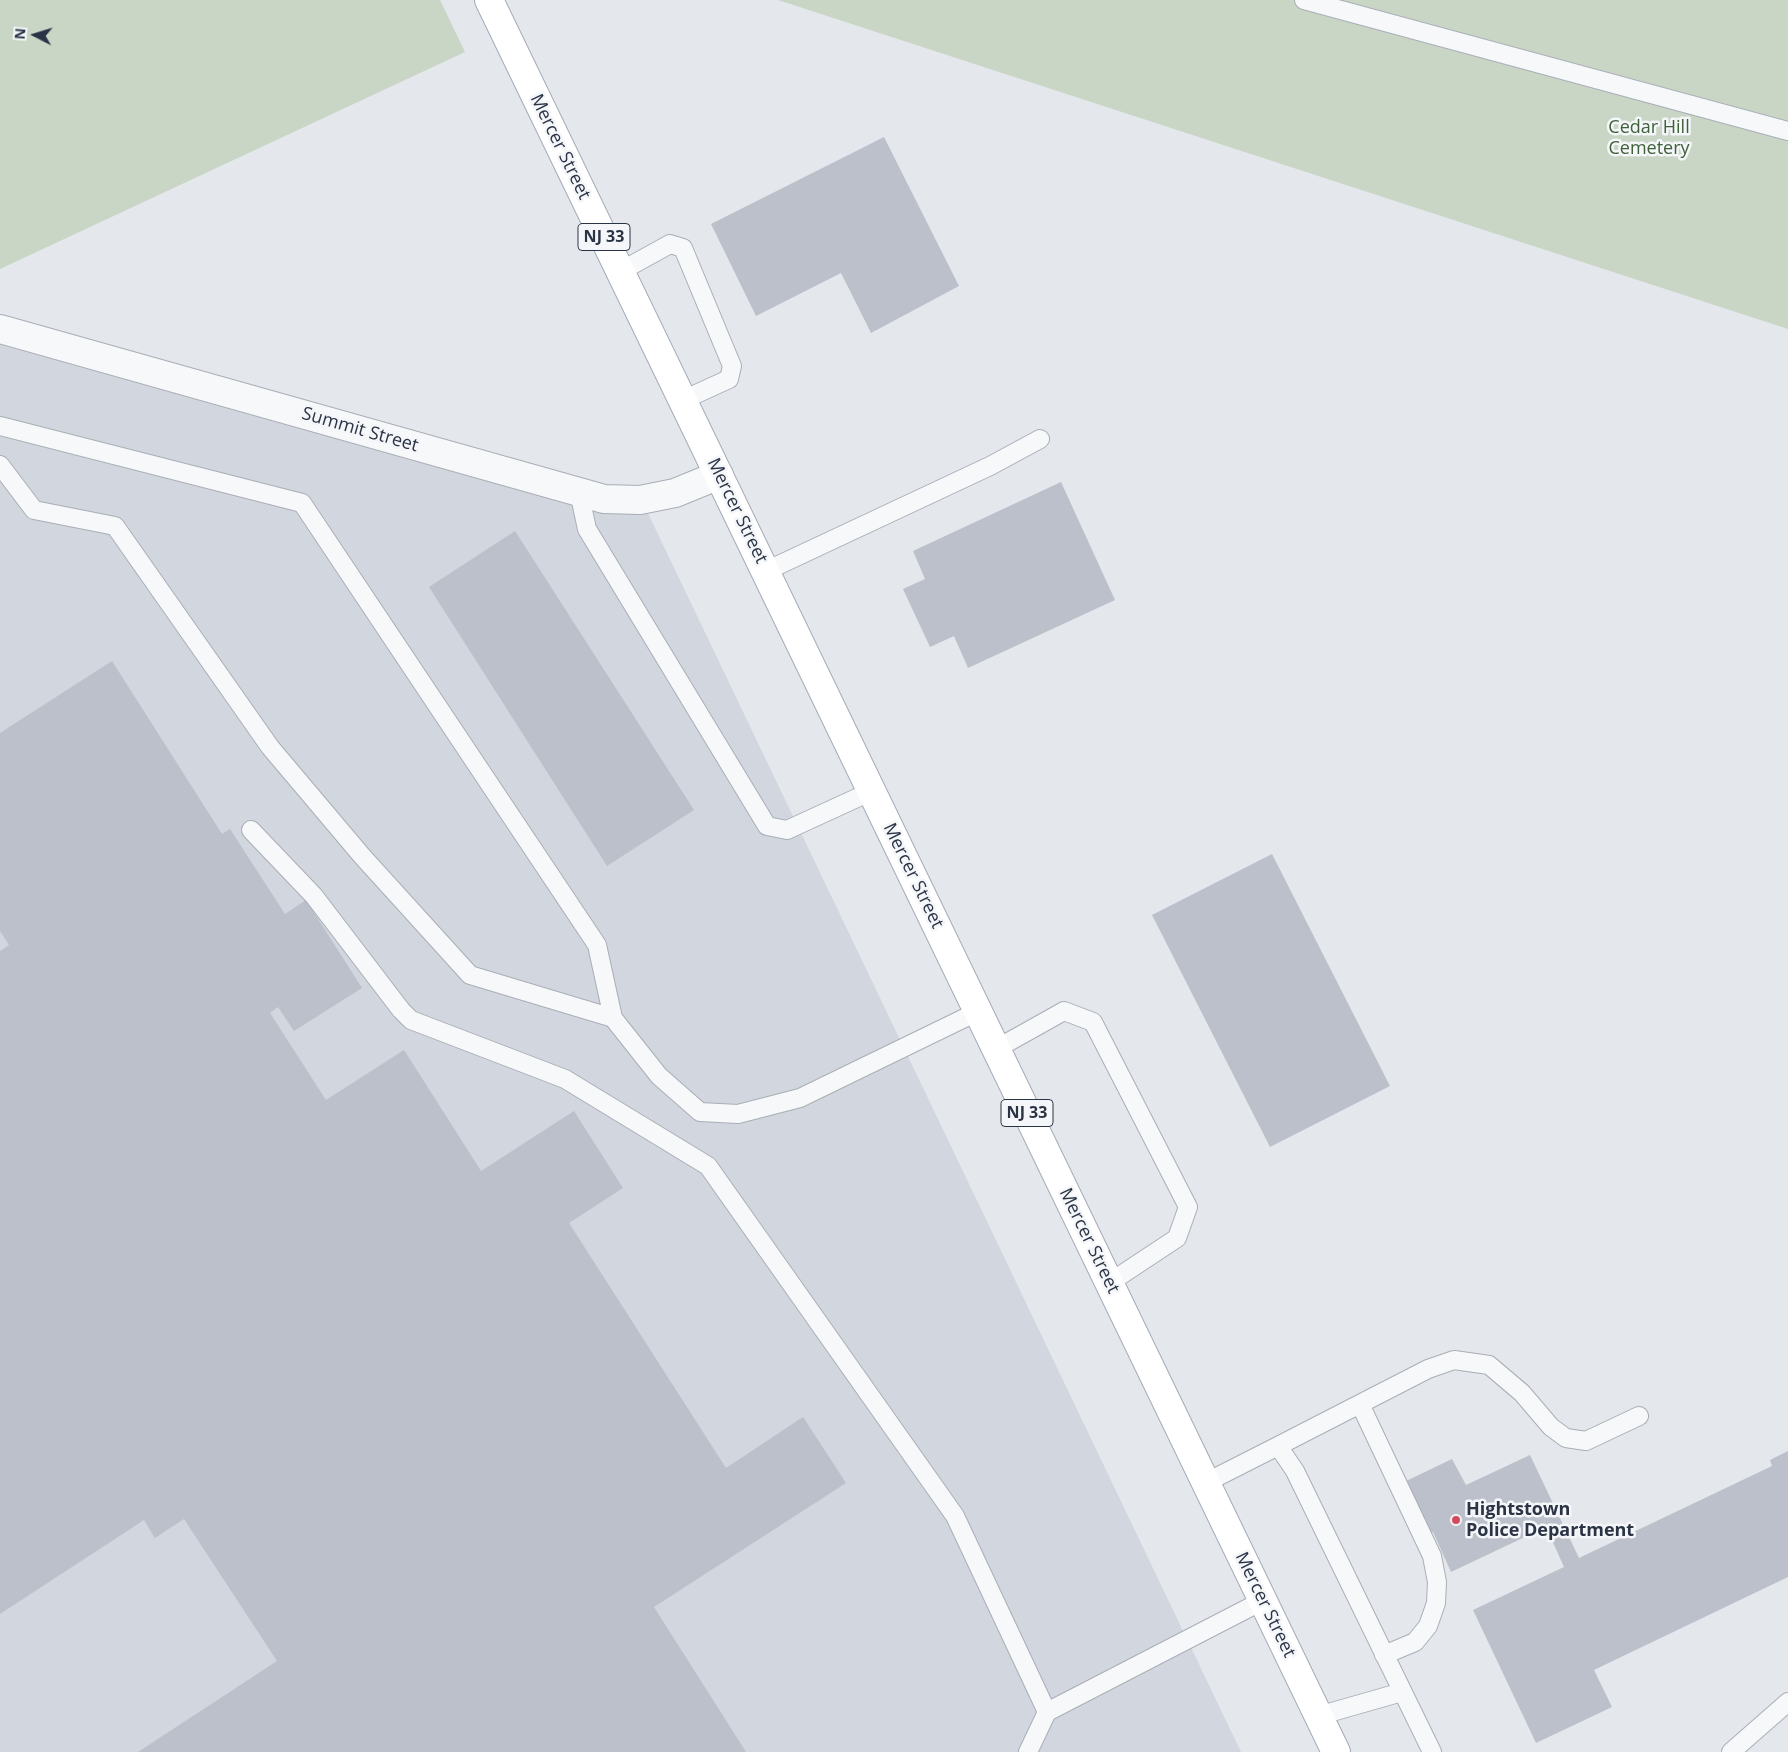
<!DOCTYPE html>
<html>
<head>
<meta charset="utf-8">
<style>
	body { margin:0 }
	#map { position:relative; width:1788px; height:1752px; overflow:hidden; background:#e4e7ec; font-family:"Open Sans",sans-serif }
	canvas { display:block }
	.north { position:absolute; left:10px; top:10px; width:50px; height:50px; -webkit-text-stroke:4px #f4f6f9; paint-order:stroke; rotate:275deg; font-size:14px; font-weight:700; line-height:20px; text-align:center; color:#2b3445 }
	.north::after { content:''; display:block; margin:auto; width:18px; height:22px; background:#2b3445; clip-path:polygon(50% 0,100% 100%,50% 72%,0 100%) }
</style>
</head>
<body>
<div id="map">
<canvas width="1788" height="1752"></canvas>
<div class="north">N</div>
</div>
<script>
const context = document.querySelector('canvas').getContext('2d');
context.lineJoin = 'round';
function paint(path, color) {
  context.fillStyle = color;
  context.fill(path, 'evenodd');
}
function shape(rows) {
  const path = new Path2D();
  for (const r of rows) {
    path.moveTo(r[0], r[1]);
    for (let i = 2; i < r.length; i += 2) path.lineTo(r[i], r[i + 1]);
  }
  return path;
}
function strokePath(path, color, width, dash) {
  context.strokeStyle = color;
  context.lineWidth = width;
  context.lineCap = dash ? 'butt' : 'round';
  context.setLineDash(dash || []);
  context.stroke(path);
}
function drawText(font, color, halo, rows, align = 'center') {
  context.font = font + ' "Open Sans",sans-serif';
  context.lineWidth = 5;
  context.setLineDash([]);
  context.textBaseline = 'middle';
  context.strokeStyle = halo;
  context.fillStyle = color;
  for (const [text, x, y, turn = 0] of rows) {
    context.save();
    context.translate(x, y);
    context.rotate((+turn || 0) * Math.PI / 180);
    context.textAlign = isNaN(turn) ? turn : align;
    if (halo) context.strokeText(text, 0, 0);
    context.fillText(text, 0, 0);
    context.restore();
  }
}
paint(shape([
	[0,327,644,505,1241,1752,0,1752]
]), '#d2d6de');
paint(shape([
	[0,0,440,0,465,52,0,269],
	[778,0,1788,0,1788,329]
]), '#c9d6c5');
paint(shape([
	[884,137,959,286,871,333,841,273,756,316,711,224],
	[1061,482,1115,600,968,668,954,636,930,647,903,589,925,579,913,551],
	[515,531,694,810,607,866,429,587],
	[112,661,222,834,230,829,285,914,306,900,362,988,294,1031,278,1007,270,1013,326,1100,404,1050,481,1171,574,1111,623,1188,569,1223,726,1468,803,1417,846,1483,654,1607,746,1752,138,1752,277,1661,184,1519,155,1538,144,1520,0,1614,0,951,9,945,0,931,0,733],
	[1272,854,1390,1086,1270,1147,1152,915],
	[1788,1451,1788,1577,1594,1670,1612,1707,1536,1743,1473,1610,1564,1567,1546,1527,1451,1572,1433,1532,1426,1536,1402,1483,1452,1459,1466,1485,1530,1455,1579,1558,1772,1466,1770,1460]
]), '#bbc0ca');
const service = shape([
	[1304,0,1788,131],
	[621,271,670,244,683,248,732,366,729,379,683,400],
	[0,426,302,503,597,945,613,1018,659,1076,700,1112,738,1114,800,1098,979,1011],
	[0,465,34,510,115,526,270,747,362,856,470,975,613,1018],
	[579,492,587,529,767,826,787,830,872,791],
	[766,571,990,466,1040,439],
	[251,830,314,896,401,1010,411,1020,565,1079,708,1166,955,1516,1047,1712,1262,1601],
	[996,1049,1064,1011,1093,1022,1188,1207,1177,1238,1109,1283],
	[1360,1404,1432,1556,1437,1582,1436,1603,1428,1626,1415,1642,1384,1655],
	[1278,1446,1428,1369,1454,1360,1489,1365,1522,1393,1551,1427,1566,1438,1586,1441,1639,1416],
	[1205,1483,1278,1446,1295,1471,1432,1752],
	[1318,1716,1402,1692],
	[1028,1752,1047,1712],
	[1731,1752,1788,1702]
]);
const minor = shape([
	[0,329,604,499,640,500,675,493,719,475]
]);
const primary = shape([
	[489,0,1336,1752]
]);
strokePath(service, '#a9aeb7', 20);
strokePath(minor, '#a9aeb7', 30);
strokePath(primary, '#a3abb8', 30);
strokePath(service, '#f7f8fa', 18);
strokePath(minor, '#f7f8fa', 28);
strokePath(primary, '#fff', 28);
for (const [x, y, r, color] of [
	[1456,1520,5,"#d1495b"]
]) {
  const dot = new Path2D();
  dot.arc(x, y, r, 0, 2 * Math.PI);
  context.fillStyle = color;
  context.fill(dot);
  strokePath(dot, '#f4f6f9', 2);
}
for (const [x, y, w] of [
	[604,237,52],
	[1027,1113,52]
]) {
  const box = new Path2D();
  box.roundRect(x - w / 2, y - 13.5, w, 27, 4);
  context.fillStyle = '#f4f6f9';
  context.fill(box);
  strokePath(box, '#2b3445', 1);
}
drawText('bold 16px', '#2b3445', null, [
	["NJ 33",604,237],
	["NJ 33",1027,1113]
]);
drawText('18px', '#3f6138', '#f4f6f9', [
	["Cedar Hill",1649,128],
	["Cemetery",1649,149]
]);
drawText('18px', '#2b3445', '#f4f6f9', [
	["Mercer Street",560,147,64],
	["Summit Street",360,430,16],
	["Mercer Street",737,511,64],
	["Mercer Street",913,876,64],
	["Mercer Street",1089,1241,64],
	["Mercer Street",1265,1605,64]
]);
drawText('bold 18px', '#2b3445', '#f4f6f9', [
	["Hightstown",1466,1510],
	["Police Department",1466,1531]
], 'left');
</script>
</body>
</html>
